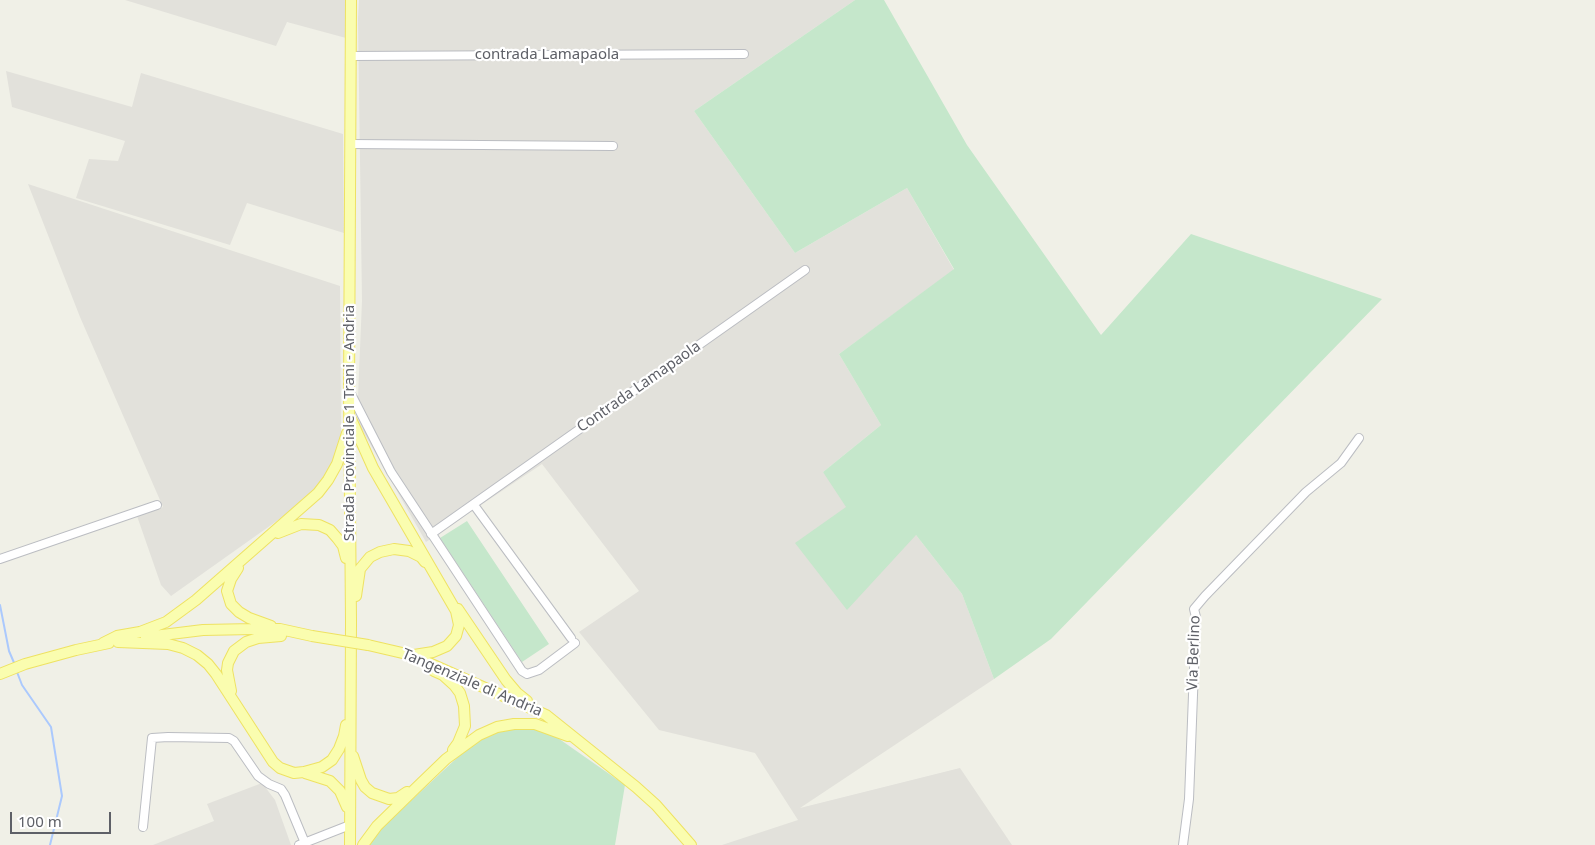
<!DOCTYPE html>
<html>
<head>
<meta charset="utf-8">
<style>
	body { margin:0 }
	#map { position:relative; width:1595px; height:845px; overflow:hidden; background:#f0f0e7; font-family:"Noto Sans",sans-serif }
	canvas { display:block }
	.scale { position:absolute; left:10px; top:812px; width:101px; height:22px; box-sizing:border-box; border:2px solid #5e6067; border-top:0; padding-left:6px; font-size:15px; line-height:18px; white-space:nowrap; color:#5e6067; -webkit-text-stroke:4px #fff; paint-order:stroke }
</style>
</head>
<body>
<div id="map">
<canvas width="1595" height="845"></canvas>
<div class="scale">100 m</div>
</div>
<script>
const context = document.querySelector('canvas').getContext('2d');
context.lineJoin = 'round';
function paint(path, color) {
  context.fillStyle = color;
  context.fill(path, 'evenodd');
}
function shape(rows) {
  const path = new Path2D();
  for (const r of rows) {
    path.moveTo(r[0], r[1]);
    for (let i = 2; i < r.length; i += 2) path.lineTo(r[i], r[i + 1]);
  }
  return path;
}
function strokePath(path, color, width, dash) {
  context.strokeStyle = color;
  context.lineWidth = width;
  context.lineCap = dash ? 'butt' : 'round';
  context.setLineDash(dash || []);
  context.stroke(path);
}
function drawText(font, color, halo, rows, align = 'center') {
  context.font = font + ' "Noto Sans",sans-serif';
  context.lineWidth = 4.5;
  context.setLineDash([]);
  context.textBaseline = 'middle';
  context.strokeStyle = halo;
  context.fillStyle = color;
  for (const [text, x, y, turn = 0] of rows) {
    context.save();
    context.translate(x, y);
    context.rotate((+turn || 0) * Math.PI / 180);
    context.textAlign = isNaN(turn) ? turn : align;
    if (halo) context.strokeText(text, 0, 0);
    context.fillText(text, 0, 0);
    context.restore();
  }
}
paint(shape([
	[125,0,347,0,346,38,287,22,276,46],
	[359,0,855,0,694,111,795,253,907,188,954,270,839,354,881,425,823,472,916,535,962,594,994,679,800,808,960,768,1012,845,722,845,798,820,755,753,659,730,579,632,639,591,542,464,426,542,357,421,362,301,358,19],
	[6,71,132,107,141,73,343,134,344,233,247,203,230,245,76,198,89,159,118,161,125,141,12,107],
	[28,184,340,286,341,436,335,458,328,472,318,486,288,513,171,596,161,585,137,516,163,507,80,317],
	[262,783,275,800,291,845,153,845,214,821,207,804]
]), '#e2e1db');
paint(shape([
	[855,0,884,0,967,145,1101,335,1191,234,1382,299,1051,639,994,679,962,594,916,535,847,610,795,543,846,507,823,472,881,425,839,354,954,269,907,188,795,253,694,111],
	[467,521,549,644,522,662,440,538],
	[534,727,555,736,625,785,615,845,367,845,371,838,474,742,507,728]
]), '#c5e7cb');
strokePath(shape([
	[0,605,9,651,15,665],
	[17,672,22,685,51,727,62,796,50,845]
]), '#abc9fd', 2);
const minor = shape([
	[350,56,744,54],
	[350,144,613,146],
	[350,392,391,472,522,671,527,674,539,670,575,643],
	[474,505,571,638],
	[431,534,805,270],
	[0,559,157,505],
	[143,827,152,738,168,737,229,738,234,741,258,776,269,784,281,789,285,795,305,843],
	[299,845,350,825],
	[1183,845,1189,799,1196,617,1194,609,1205,596,1306,492,1341,463,1359,438]
]);
const major = shape([
	[351,419,373,468,456,611,459,625,456,636,447,646,433,652,414,655],
	[278,533,301,524,319,525,330,530,337,538,343,546,346,558],
	[238,568,231,579,227,591,231,604,239,612,249,618,271,626],
	[356,596,360,569,370,557,380,552,394,549,409,551,421,557,425,562],
	[458,609,506,680,517,693,527,701],
	[146,637,203,630,253,629,280,629,312,636],
	[118,642,168,644,183,648,197,655,208,664,216,674,273,762,280,768,294,773,304,772,322,767,332,760,339,749,344,736,346,725],
	[103,643,117,636,140,632,166,622,196,600,318,493,328,480,337,464,347,433],
	[368,645,411,655,546,715,636,787,656,805,691,845],
	[434,671,443,675,454,685,460,693,464,706,465,726,458,743,453,750],
	[0,674,25,664,76,650,109,643],
	[231,691,227,670,228,663,234,651,246,642,258,638,281,636],
	[353,756,361,780,365,787,372,793,389,799,398,798,407,792],
	[305,773,330,781,340,791,347,807],
	[350,845,351,621,349,391,351,0],
	[363,845,377,826,417,787,446,759,479,735,497,727,514,724,535,724,568,736]
]);
strokePath(minor, '#bbbdc2', 10);
strokePath(major, '#eee262', 12);
strokePath(minor, '#fff', 8);
strokePath(major, '#fafdaf', 10);
const majorBridge = shape([
	[312,636,368,645]
]);
strokePath(majorBridge, '#eee262', 12, []);
strokePath(majorBridge, '#fafdaf', 10);
drawText('15px', '#5e6067', '#fff', [
	["contrada Lamapaola",547,55],
	["Contrada Lamapaola",639,387,-35],
	["Strada Provinciale 1 Trani - Andria",350,423,-90],
	["Via Berlino",1194,653,-88],
	["Tangenziale di Andria",472,683,23]
]);
</script>
</body>
</html>
